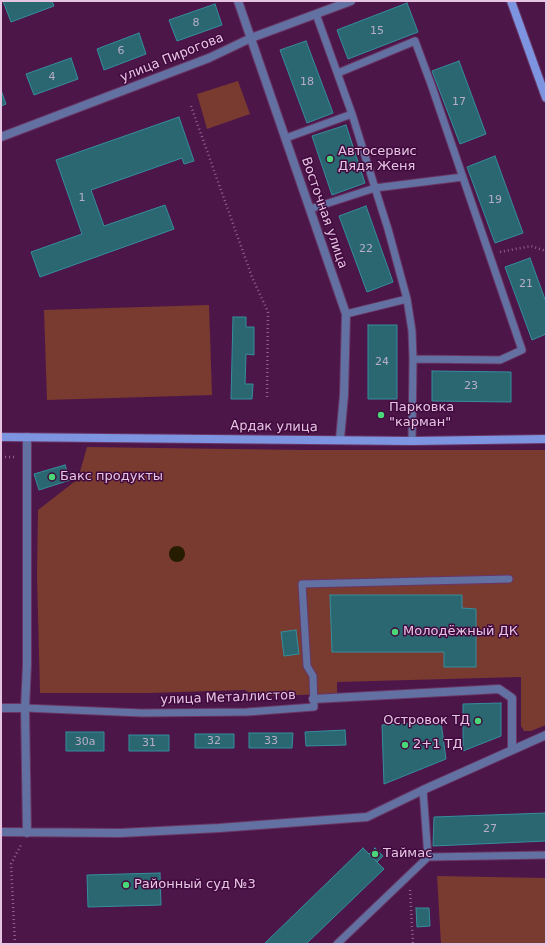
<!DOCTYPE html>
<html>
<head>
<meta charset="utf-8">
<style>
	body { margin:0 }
	#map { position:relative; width:547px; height:945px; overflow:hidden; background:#4d1649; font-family:"DejaVu Sans",sans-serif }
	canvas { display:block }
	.frame { position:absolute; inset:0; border:2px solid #e6c5e2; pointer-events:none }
</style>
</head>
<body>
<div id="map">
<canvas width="547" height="945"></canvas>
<div class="frame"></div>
</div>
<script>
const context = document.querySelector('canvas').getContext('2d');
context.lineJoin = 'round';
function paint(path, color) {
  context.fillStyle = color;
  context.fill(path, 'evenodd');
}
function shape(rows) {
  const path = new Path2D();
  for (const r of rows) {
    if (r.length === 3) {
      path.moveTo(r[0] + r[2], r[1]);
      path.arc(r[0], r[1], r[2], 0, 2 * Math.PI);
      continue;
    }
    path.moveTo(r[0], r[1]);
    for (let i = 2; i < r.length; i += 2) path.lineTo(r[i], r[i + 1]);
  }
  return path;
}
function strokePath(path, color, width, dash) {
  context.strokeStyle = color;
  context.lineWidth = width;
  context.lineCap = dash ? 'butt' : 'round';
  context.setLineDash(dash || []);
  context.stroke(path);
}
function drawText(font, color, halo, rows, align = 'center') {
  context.font = font + ' "DejaVu Sans",sans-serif';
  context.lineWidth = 3;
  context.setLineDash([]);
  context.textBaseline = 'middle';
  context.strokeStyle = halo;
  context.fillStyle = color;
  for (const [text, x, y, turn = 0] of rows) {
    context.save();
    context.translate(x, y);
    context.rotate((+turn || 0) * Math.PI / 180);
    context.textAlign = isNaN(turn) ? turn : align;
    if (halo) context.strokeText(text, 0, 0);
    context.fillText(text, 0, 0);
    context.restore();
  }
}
paint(shape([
	[238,81,250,114,207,129,197,94],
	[209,305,212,395,47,400,44,310],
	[87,447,303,450,546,450,546,725,531,731,524,731,521,726,521,677,337,682,337,694,255,696,245,690,149,693,40,693,37,576,38,510,78,479],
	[437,876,546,878,546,944,441,944]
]), '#793a30');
paint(shape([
	[177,554,8]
]), '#261c02');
const building = shape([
	[3,1,52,1,54,6,11,22,3,1],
	[407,3,418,32,348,59,337,30,407,3],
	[215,4,222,25,177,41,169,20,215,4],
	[139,33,146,54,104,70,97,49,139,33],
	[306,41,333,113,307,123,280,50,306,41],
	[71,58,78,79,34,95,26,74,71,58],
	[459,61,486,134,460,144,432,71,459,61],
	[1,90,6,104,1,106,1,90],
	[179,117,194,161,184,164,182,158,91,190,104,226,165,205,174,229,40,277,31,252,82,234,56,160,179,117],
	[346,125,365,183,332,195,312,136,346,125],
	[495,156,523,233,495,243,467,167,495,156],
	[366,206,393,282,367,292,339,216,366,206],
	[530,258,546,302,546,334,532,340,505,267,530,258],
	[233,317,246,317,246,327,254,327,254,355,246,354,245,384,253,384,252,399,231,399,233,317],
	[368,325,397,325,397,399,368,399,368,325],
	[432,371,511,372,511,402,432,401,432,371],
	[65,465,70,480,39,490,34,474,65,465],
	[330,595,462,595,462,608,476,609,476,667,444,667,444,652,332,652,330,595],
	[296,630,299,654,284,656,281,632,296,630],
	[501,703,501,736,463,751,463,704,501,703],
	[441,722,446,759,384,784,382,725,441,722],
	[345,730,346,745,306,746,305,732,345,730],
	[66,732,104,732,104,751,66,751,66,732],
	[249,733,293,733,292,748,249,748,249,733],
	[195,734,234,734,234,748,195,748,195,734],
	[129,735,169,735,169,751,129,751,129,735],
	[546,813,546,841,433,846,434,817,546,813],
	[363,848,384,869,306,944,264,944,363,848],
	[375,848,383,856,377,862,369,854,375,848],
	[160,873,161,905,88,907,87,875,160,873],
	[416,908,429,908,430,926,417,927,416,908]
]);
paint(building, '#2a6771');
strokePath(building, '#358e9d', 1);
const lane = shape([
	[316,14,352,114,375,188,463,177],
	[338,73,415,41,431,84,522,350,500,360,413,359],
	[286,138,352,114],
	[310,209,375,188,388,229,407,299,412,331,413,359,412,441],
	[346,314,407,299],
	[25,708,142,713,247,712,314,707,313,676,307,666,302,584,509,579],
	[423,790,428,857,546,855],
	[337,944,428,857]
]);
const street = shape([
	[238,1,346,314,344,395,340,439],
	[1,137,209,58,251,38,351,1],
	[27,437,27,665,25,708,27,833],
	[313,699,499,689,512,698,512,750],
	[1,708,25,708],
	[1,832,120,833,219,828,367,817,423,790,546,735]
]);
const secondary = shape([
	[511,1,546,98],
	[1,437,412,441,546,439]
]);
strokePath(lane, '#693665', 9);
strokePath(street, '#693665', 10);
strokePath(secondary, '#693665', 10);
strokePath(shape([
	[191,106,252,277,268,312,267,397],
	[500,252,531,246,546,251],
	[1,457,16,457],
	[410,890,413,944],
	[15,944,11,864,22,843]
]), '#8f628b', 2.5, [1, 3]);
strokePath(lane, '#6271a1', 7);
strokePath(street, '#6271a1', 8);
strokePath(secondary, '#7d94e1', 8);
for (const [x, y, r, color] of [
	[330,159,4,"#4ad778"],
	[381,415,4,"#4ad778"],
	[52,477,4,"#4ad778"],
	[395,632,4,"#4ad778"],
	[478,721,4,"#4ad778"],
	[405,745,4,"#4ad778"],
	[375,854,4,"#4ad778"],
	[126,885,4,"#4ad778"]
]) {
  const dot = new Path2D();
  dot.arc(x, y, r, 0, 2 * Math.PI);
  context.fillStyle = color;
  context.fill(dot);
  strokePath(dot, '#410a3e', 1.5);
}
drawText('11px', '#b7aec6', null, [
	["8",196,23],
	["15",377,31],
	["6",121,51],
	["4",52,77],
	["18",307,82],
	["17",459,102],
	["1",82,198],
	["19",495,200],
	["22",366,249],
	["21",526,284],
	["24",382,362],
	["23",471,386],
	["32",214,741],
	["33",271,741],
	["30а",85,742],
	["31",149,743],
	["27",490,829]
]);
drawText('13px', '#e6c5e2', '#410a3e', [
	["улица Пирогова",172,58,-22],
	["Восточная улица",324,213,71],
	["Ардак улица",274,427,1],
	["улица Металлистов",228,698,-2]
]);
drawText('13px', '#e6c5e2', '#410a3e', [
	["Автосервис",338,152],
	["Дядя Женя",338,167],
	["Парковка",389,408],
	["\"карман\"",389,423],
	["Бакс продукты",60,477],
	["Молодёжный ДК",403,632],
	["Островок ТД",470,721,"right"],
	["2+1 ТД",413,745],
	["Таймас",383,854],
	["Районный суд №3",134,885]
], 'left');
</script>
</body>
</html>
